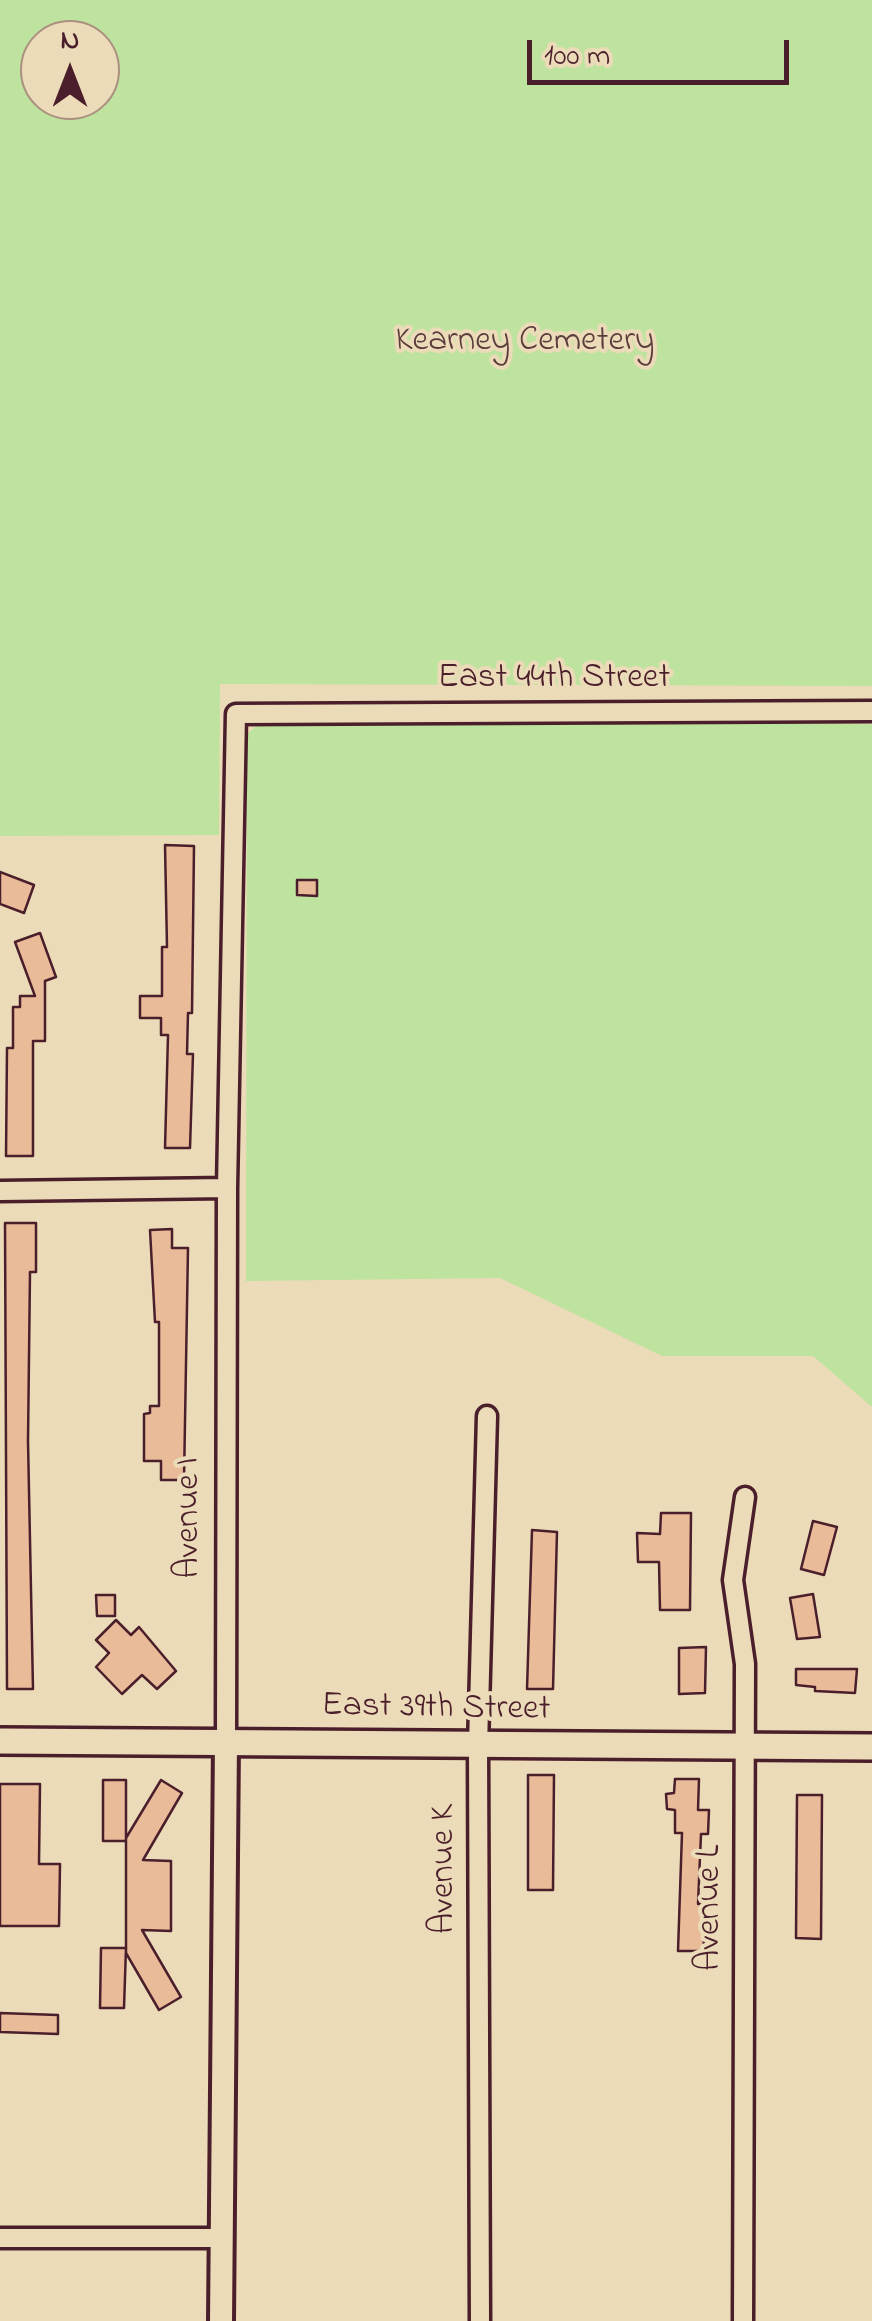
<!DOCTYPE html>
<html>
<head>
<meta charset="utf-8">
<style>
	body { margin:0 }
	#map { position:relative; width:872px; height:2321px; overflow:hidden; background:#ecdbb8; font-family:"Indie Flower",sans-serif }
	canvas { display:block }
	.north { position:absolute; left:20px; top:20px; width:100px; height:100px; box-sizing:border-box; background:#ecdbb8; border:2px solid #ab9080; border-radius:50%; rotate:0deg; font-size:28px; font-weight:700; line-height:40px; text-align:center; color:#4a1f2b }
	.north::after { content:''; display:block; margin:auto; width:35px; height:45px; background:#4a1f2b; clip-path:polygon(50% 0,100% 100%,50% 72%,0 100%) }
	.scale { position:absolute; left:527px; top:40px; width:262px; height:45px; box-sizing:border-box; border:5px solid #4a1f2b; border-top:0; padding-left:12px; font-size:30px; line-height:35px; white-space:nowrap; color:#4a1f2b; -webkit-text-stroke:8px #ecdbb8; paint-order:stroke }
</style>
</head>
<body>
<div id="map">
<canvas width="872" height="2321"></canvas>
<div class="north">N</div>
<div class="scale">100 m</div>
</div>
<script>
const context = document.querySelector('canvas').getContext('2d');
context.lineJoin = 'round';
function paint(path, color) {
  context.fillStyle = color;
  context.fill(path, 'evenodd');
}
function shape(rows) {
  const path = new Path2D();
  for (const r of rows) {
    path.moveTo(r[0], r[1]);
    for (let i = 2; i < r.length; i += 2) path.lineTo(r[i], r[i + 1]);
  }
  return path;
}
function strokePath(path, color, width, dash) {
  context.strokeStyle = color;
  context.lineWidth = width;
  context.lineCap = dash ? 'butt' : 'round';
  context.setLineDash(dash || []);
  context.stroke(path);
}
function drawText(font, color, halo, rows, align = 'center') {
  context.font = font + ' "Indie Flower",sans-serif';
  context.lineWidth = 8;
  context.setLineDash([]);
  context.textBaseline = 'middle';
  context.strokeStyle = halo;
  context.fillStyle = color;
  for (const [text, x, y, turn = 0] of rows) {
    context.save();
    context.translate(x, y);
    context.rotate((+turn || 0) * Math.PI / 180);
    context.textAlign = isNaN(turn) ? turn : align;
    if (halo) context.strokeText(text, 0, 0);
    context.fillText(text, 0, 0);
    context.restore();
  }
}
paint(shape([
	[0,0,872,0,872,686,220,684,219,835,0,836],
	[40,40,100,40,100,100,40,100],
	[279,721,872,724,872,1407,813,1356,662,1356,500,1278,246,1281,247,734,260,723]
]), '#bde39e');
const building = shape([
	[165,845,194,846,192,1013,188,1013,187,1054,193,1054,190,1148,165,1148,168,1035,161,1035,161,1018,140,1018,140,996,162,996,162,947,167,947,165,845],
	[0,872,34,885,24,913,0,904,0,872],
	[297,880,317,880,317,896,297,895,297,880],
	[40,933,56,977,45,981,45,1041,33,1041,33,1156,6,1156,7,1048,13,1048,13,1007,20,1007,20,996,35,996,15,942,40,933],
	[5,1223,36,1223,36,1272,30,1272,28,1441,33,1689,7,1689,5,1223],
	[172,1229,172,1248,188,1248,184,1480,161,1480,161,1461,144,1461,144,1414,150,1413,150,1406,159,1406,159,1322,155,1322,150,1230,172,1229],
	[661,1513,691,1513,690,1610,660,1610,659,1562,638,1562,637,1533,660,1534,661,1513],
	[813,1521,837,1527,824,1575,801,1569,813,1521],
	[532,1530,557,1532,553,1689,527,1689,532,1530],
	[813,1594,820,1637,797,1639,790,1598,813,1594],
	[96,1595,115,1595,115,1616,97,1616,96,1595],
	[116,1620,131,1635,139,1627,176,1671,157,1689,142,1675,122,1694,96,1667,109,1653,96,1640,116,1620],
	[706,1647,705,1693,679,1694,679,1648,706,1647],
	[796,1669,857,1669,855,1693,815,1691,815,1687,796,1685,796,1669],
	[528,1775,554,1775,553,1890,528,1890,528,1775],
	[675,1779,699,1779,698,1810,709,1810,708,1834,701,1834,698,1904,703,1904,704,1951,678,1951,682,1833,675,1833,675,1810,667,1809,666,1794,674,1793,675,1779],
	[103,1780,126,1780,126,1841,103,1841,103,1780],
	[161,1780,182,1793,143,1860,171,1861,171,1931,142,1930,181,1997,159,2010,126,1953,126,1838,161,1780],
	[0,1784,40,1784,39,1864,60,1864,59,1926,0,1926,0,1784],
	[797,1795,822,1795,821,1939,796,1938,797,1795],
	[101,1948,126,1948,124,2008,100,2008,101,1948],
	[0,2013,58,2015,58,2034,0,2032,0,2013]
]);
paint(building, '#e9bb99');
strokePath(building, '#4a1f2b', 2.5);
const minor = shape([
	[0,1191,227,1188],
	[226,1741,227,1188,236,714,872,711],
	[0,2238,222,2238],
	[480,2321,478,1746,487,1416],
	[743,2321,745,1664,733,1580,745,1497]
]);
const tertiary = shape([
	[221,2321,226,1741]
]);
const secondary = shape([
	[0,1741,872,1747]
]);
strokePath(minor, '#4a1f2b', 25);
strokePath(tertiary, '#4a1f2b', 30);
strokePath(secondary, '#4a1f2b', 32);
strokePath(minor, '#ecdbb8', 18);
strokePath(tertiary, '#ecdbb8', 22);
strokePath(secondary, '#ecdbb8', 25);
drawText('35px', '#5b3c3c', '#ecdbb8', [
	["Kearney Cemetery",525,343]
]);
drawText('35px', '#4a1f2b', '#ecdbb8', [
	["East 44th Street",554,680],
	["Avenue I",191,1518,-90],
	["East 39th Street",436,1710,1],
	["Avenue K",446,1869,-90],
	["Avenue L",712,1908,-90]
]);
</script>
</body>
</html>
